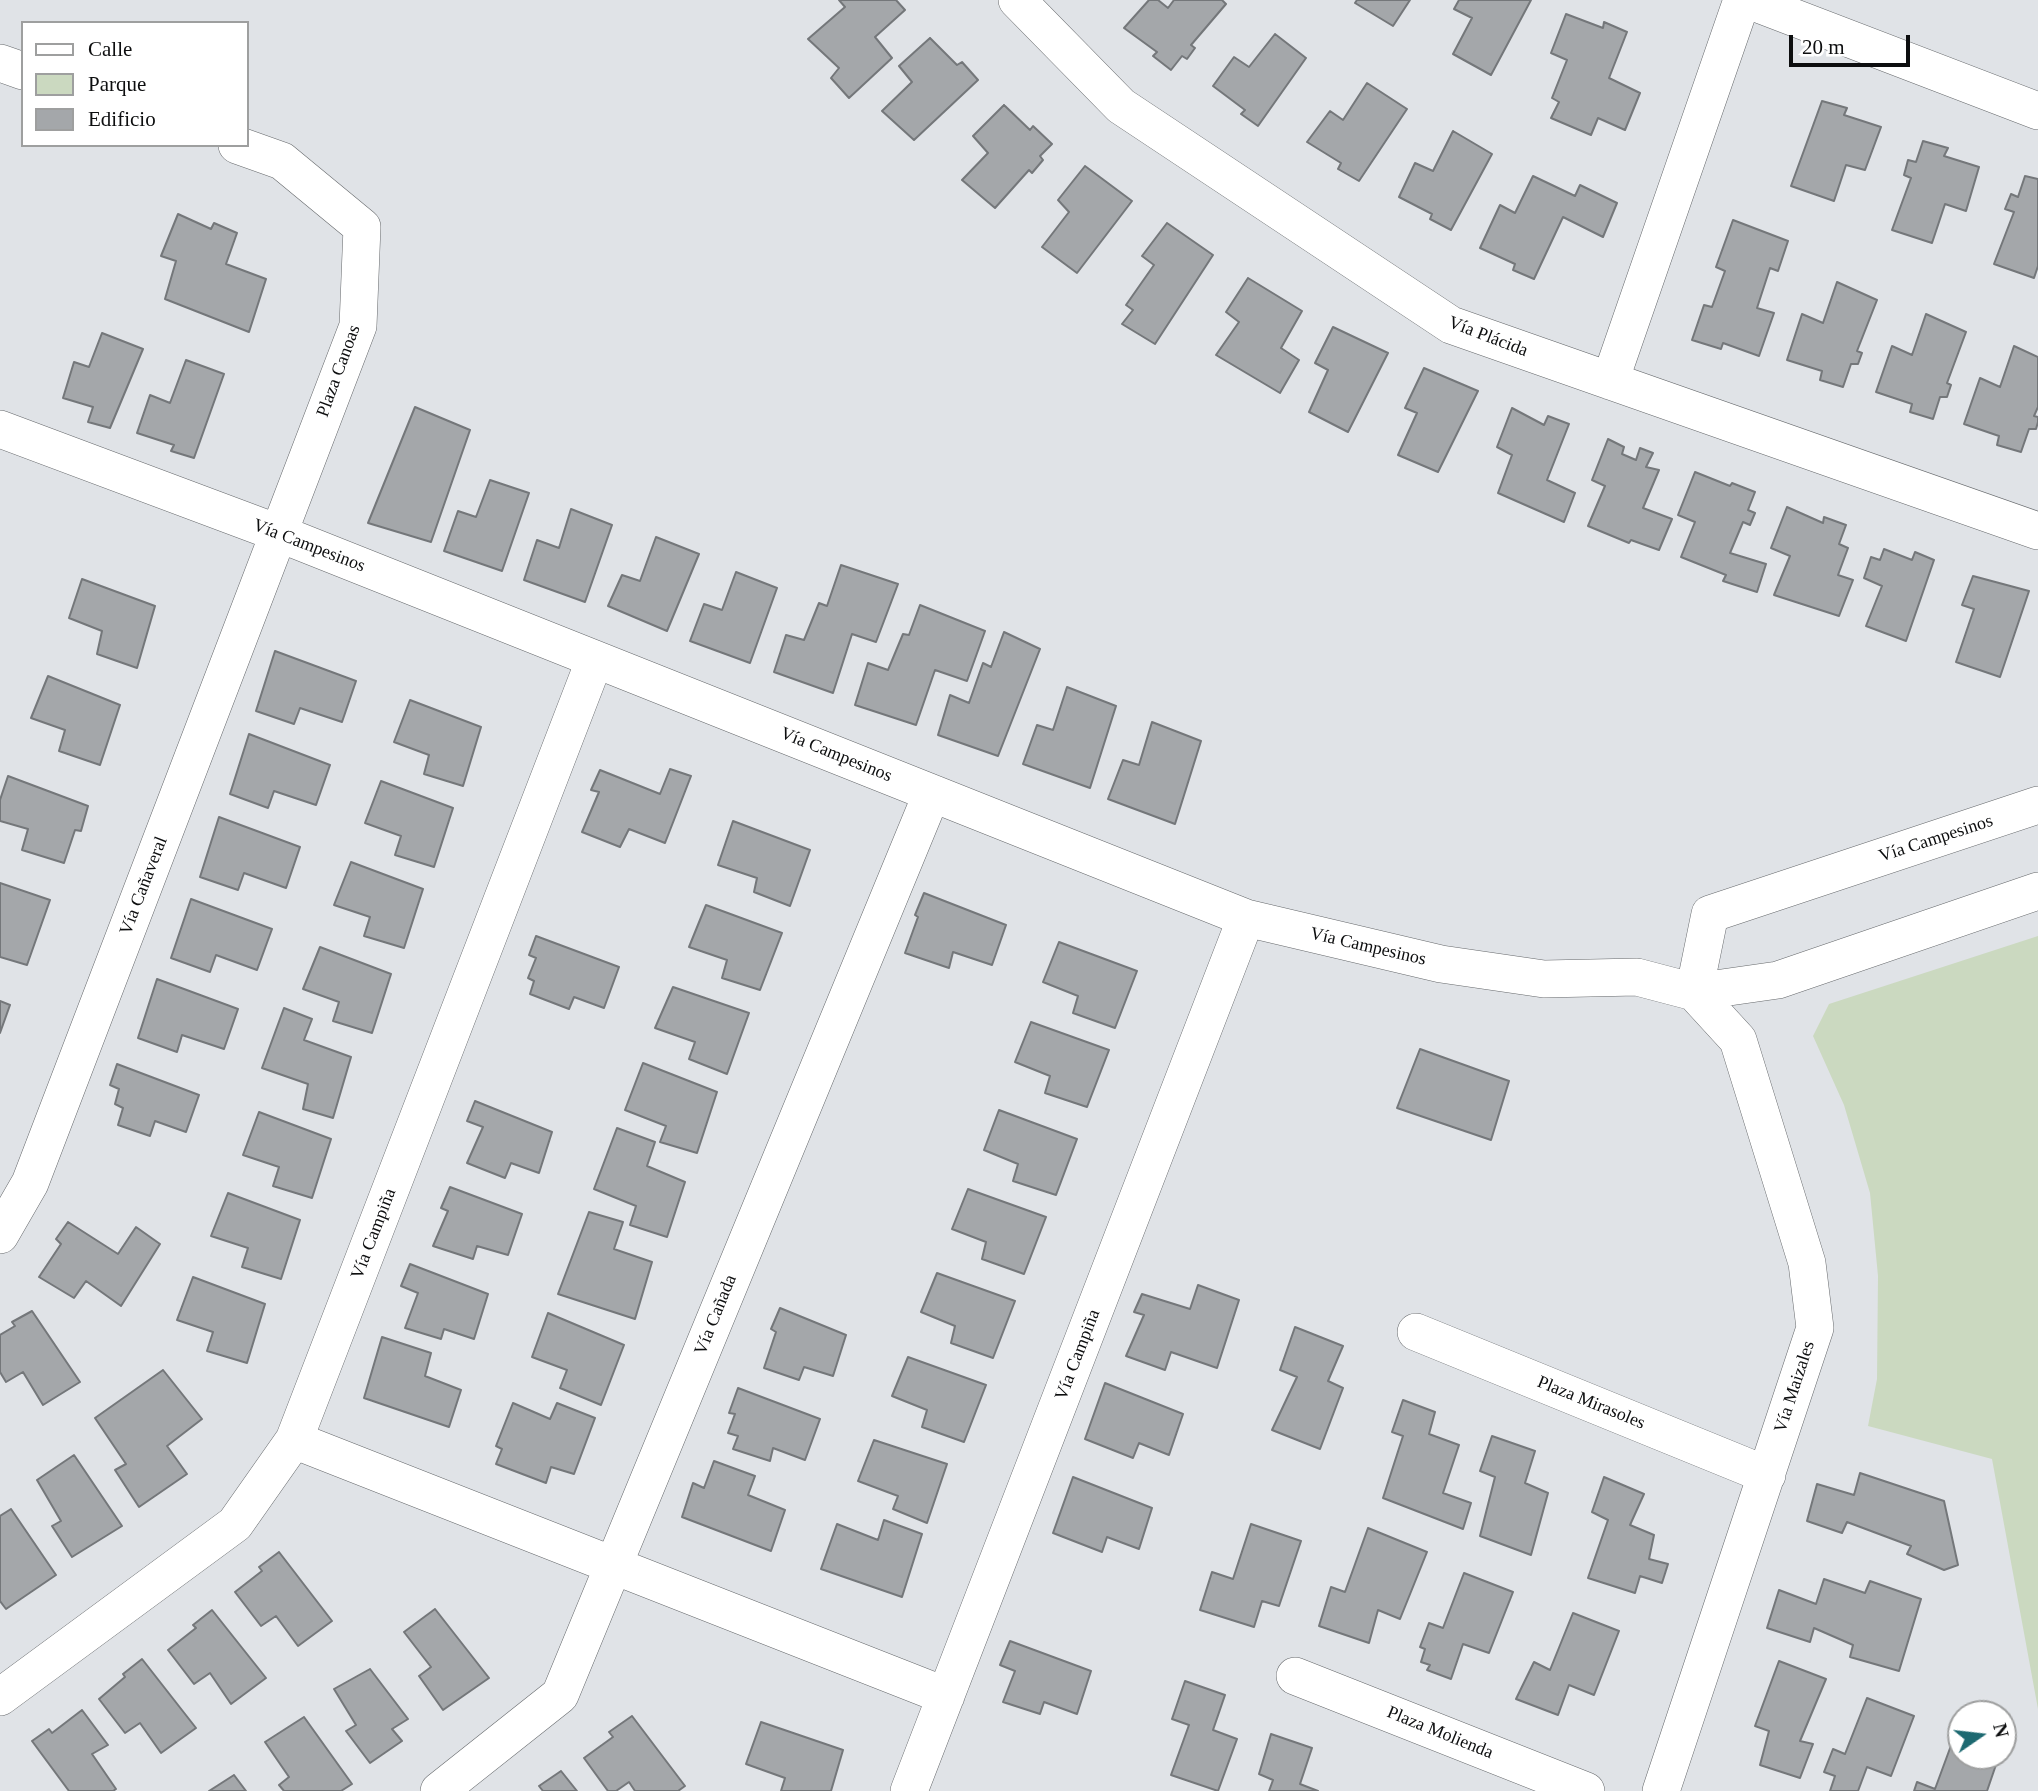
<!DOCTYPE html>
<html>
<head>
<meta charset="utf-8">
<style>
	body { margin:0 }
	#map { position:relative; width:2038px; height:1791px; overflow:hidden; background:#e0e3e7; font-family:"Times New Roman",serif }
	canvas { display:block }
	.legend { position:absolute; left:21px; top:21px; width:228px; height:126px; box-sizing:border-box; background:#fff; border:2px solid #9e9f9f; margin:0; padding:9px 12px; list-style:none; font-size:21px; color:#0d0e0f }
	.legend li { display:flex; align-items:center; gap:14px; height:35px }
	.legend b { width:35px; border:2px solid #9e9f9f }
	.north { position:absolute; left:1947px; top:1700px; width:70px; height:70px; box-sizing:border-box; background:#fff; border:2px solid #9e9f9f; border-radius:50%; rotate:76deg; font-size:19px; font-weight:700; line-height:28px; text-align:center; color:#0d0e0f }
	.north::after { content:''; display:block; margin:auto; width:24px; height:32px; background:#1d6971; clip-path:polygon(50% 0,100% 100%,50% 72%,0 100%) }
	.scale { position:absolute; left:1789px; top:35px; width:121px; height:32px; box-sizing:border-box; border:4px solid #0d0e0f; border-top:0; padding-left:9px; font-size:21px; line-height:24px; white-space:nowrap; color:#0d0e0f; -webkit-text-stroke:5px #fff; paint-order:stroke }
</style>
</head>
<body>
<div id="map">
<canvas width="2038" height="1791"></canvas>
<ul class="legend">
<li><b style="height:9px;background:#fff"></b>Calle</li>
<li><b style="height:19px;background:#cbd9c0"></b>Parque</li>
<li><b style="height:19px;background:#a4a7aa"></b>Edificio</li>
</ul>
<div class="north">N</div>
<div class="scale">20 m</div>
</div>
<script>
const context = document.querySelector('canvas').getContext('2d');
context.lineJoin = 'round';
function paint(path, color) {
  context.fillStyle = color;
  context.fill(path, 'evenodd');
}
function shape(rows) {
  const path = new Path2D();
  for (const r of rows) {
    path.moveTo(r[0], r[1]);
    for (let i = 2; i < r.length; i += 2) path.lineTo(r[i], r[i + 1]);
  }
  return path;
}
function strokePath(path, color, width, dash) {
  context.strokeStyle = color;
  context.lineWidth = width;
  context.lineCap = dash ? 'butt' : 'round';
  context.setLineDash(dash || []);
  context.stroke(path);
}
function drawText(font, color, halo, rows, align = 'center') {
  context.font = font + ' "Times New Roman",serif';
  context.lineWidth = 5;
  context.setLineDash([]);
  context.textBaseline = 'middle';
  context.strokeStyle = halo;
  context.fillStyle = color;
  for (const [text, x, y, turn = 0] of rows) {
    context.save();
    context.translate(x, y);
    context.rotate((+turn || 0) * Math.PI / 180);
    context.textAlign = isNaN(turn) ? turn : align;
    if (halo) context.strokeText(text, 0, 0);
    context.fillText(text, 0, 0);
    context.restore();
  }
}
paint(shape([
	[2038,936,2038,1709,1992,1459,1868,1426,1877,1379,1878,1276,1870,1193,1844,1105,1813,1036,1829,1004]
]), '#cbd9c0');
const building = shape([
	[839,0,896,0,905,10,875,37,892,58,849,98,831,78,839,68,808,39,845,7,839,0],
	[1149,0,1158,0,1168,8,1174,0,1222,0,1226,4,1191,45,1195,48,1187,59,1182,56,1171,70,1153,56,1157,52,1124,28,1149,0],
	[1357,0,1410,0,1393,26,1355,3,1357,0],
	[1459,0,1531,0,1491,75,1453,54,1472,18,1454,9,1459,0],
	[1566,14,1603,28,1604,22,1627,32,1609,78,1640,93,1625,130,1598,118,1591,135,1551,118,1559,102,1552,98,1567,60,1551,53,1566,14],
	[1275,34,1306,58,1258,126,1241,114,1245,110,1213,86,1234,57,1249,67,1275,34],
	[930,38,957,65,962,62,978,80,914,140,882,111,912,82,899,66,930,38],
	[1367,83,1407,109,1359,181,1338,169,1341,163,1307,142,1330,111,1343,120,1367,83],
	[1822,101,1847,108,1844,115,1881,127,1865,170,1846,165,1834,201,1791,186,1822,101],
	[1004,105,1030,130,1033,126,1052,144,1040,156,1043,160,1032,173,1029,170,995,208,962,180,988,153,973,136,1004,105],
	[1453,131,1492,154,1451,230,1430,219,1432,214,1399,197,1415,163,1433,171,1453,131],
	[1923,141,1948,148,1944,156,1979,167,1966,211,1945,204,1932,243,1892,230,1911,178,1904,175,1908,160,1916,162,1923,141],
	[1085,166,1132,201,1077,273,1042,247,1069,212,1058,200,1085,166],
	[1533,176,1575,196,1580,185,1617,203,1603,237,1563,217,1534,279,1513,270,1515,264,1480,248,1500,205,1515,213,1533,176],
	[2025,176,2038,179,2038,266,2034,278,1994,264,2014,212,2005,209,2011,194,2018,197,2025,176],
	[178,214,211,229,214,223,237,233,226,264,266,279,249,332,165,299,176,261,161,256,178,214],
	[1733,220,1788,241,1778,271,1770,268,1757,308,1774,313,1759,356,1723,343,1721,349,1692,340,1704,305,1712,307,1725,271,1716,267,1733,220],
	[1167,223,1213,255,1155,344,1122,324,1133,310,1126,305,1154,265,1142,256,1167,223],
	[1248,278,1302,311,1281,348,1299,360,1280,393,1216,355,1239,322,1226,312,1248,278],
	[1837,282,1877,300,1857,351,1862,353,1858,364,1851,364,1843,387,1820,380,1822,371,1787,360,1802,314,1823,323,1837,282],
	[1926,314,1966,332,1947,383,1951,385,1947,397,1940,397,1933,419,1910,412,1912,404,1876,392,1892,346,1912,355,1926,314],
	[1333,327,1388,353,1348,432,1309,412,1328,370,1315,363,1333,327],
	[102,333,143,349,110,428,88,422,93,407,63,398,74,362,89,367,102,333],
	[2014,346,2038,357,2038,407,2034,416,2038,417,2038,422,2036,429,2029,429,2021,452,1997,445,1999,436,1964,424,1980,378,2000,387,2014,346],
	[186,360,224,374,194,458,171,451,174,445,137,433,150,395,170,403,186,360],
	[1424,368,1478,391,1438,472,1398,455,1417,413,1405,408,1424,368],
	[415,407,470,430,431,542,368,523,415,407],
	[1512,408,1544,425,1548,416,1569,424,1547,480,1575,493,1564,522,1498,493,1512,455,1497,447,1512,408],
	[1608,439,1624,447,1622,454,1636,460,1640,448,1653,453,1646,467,1659,470,1643,508,1672,519,1659,550,1631,540,1629,543,1588,526,1605,486,1592,480,1608,439],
	[1695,472,1730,486,1732,483,1755,492,1748,510,1755,513,1750,525,1743,522,1730,553,1766,564,1757,592,1723,581,1726,575,1681,557,1695,522,1678,515,1695,472],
	[490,480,529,493,502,571,444,551,458,511,476,517,490,480],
	[1787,507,1823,523,1824,517,1846,525,1839,544,1848,548,1838,575,1853,580,1839,616,1774,595,1790,556,1771,548,1787,507],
	[571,509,612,525,585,602,524,580,537,540,559,548,571,509],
	[656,537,699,554,667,631,608,606,622,575,640,581,656,537],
	[1884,549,1912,560,1915,552,1934,560,1906,641,1866,626,1882,586,1864,578,1871,557,1880,560,1884,549],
	[841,565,898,584,876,642,852,634,833,693,774,672,786,635,804,640,819,603,827,606,841,565],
	[736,572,777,588,750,663,690,641,704,604,722,610,736,572],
	[1973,576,2029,591,2000,677,1956,662,1974,609,1962,605,1973,576],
	[82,579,155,606,137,668,97,654,102,631,69,618,82,579],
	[920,605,985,631,967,681,935,670,916,725,855,705,868,663,888,670,903,634,909,635,920,605],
	[1004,632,1040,649,998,756,938,735,950,695,969,703,983,663,991,667,1004,632],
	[275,651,356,681,342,722,300,708,294,724,256,711,275,651],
	[48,676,120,705,100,765,59,751,65,730,31,718,48,676],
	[1067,687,1116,706,1090,788,1023,764,1037,725,1053,730,1067,687],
	[410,700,481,727,463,786,424,774,429,755,394,742,410,700],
	[1152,722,1201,741,1175,824,1108,799,1123,760,1139,765,1152,722],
	[249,734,330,765,316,805,274,791,268,808,230,794,249,734],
	[670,769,691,776,665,843,629,829,620,847,582,832,599,792,591,790,600,770,660,794,670,769],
	[8,776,88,806,81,831,75,830,64,863,22,850,28,829,0,821,0,800,8,776],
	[381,781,453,808,434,867,395,855,401,836,365,823,381,781],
	[219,817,300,847,286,888,244,873,238,890,200,877,219,817],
	[733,821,810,850,790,906,754,892,757,878,718,865,733,821],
	[351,862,423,889,404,948,364,936,370,917,334,905,351,862],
	[0,883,50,900,27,965,0,957,0,883],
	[924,893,1006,925,992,965,953,952,949,968,905,953,918,917,915,915,924,893],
	[191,899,272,929,257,970,216,955,210,972,171,958,191,899],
	[706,905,782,933,760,990,722,978,727,960,689,947,706,905],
	[536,936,619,967,604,1008,574,997,569,1009,530,994,534,981,528,978,536,958,529,955,536,936],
	[1059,942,1137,971,1115,1028,1073,1013,1078,996,1043,982,1059,942],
	[320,947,391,974,372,1033,333,1021,339,1002,303,989,320,947],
	[157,979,238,1009,224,1049,182,1035,177,1052,138,1038,157,979],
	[673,987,749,1013,727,1074,689,1059,695,1042,655,1028,673,987],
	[0,1001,10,1005,0,1033,0,1001],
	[284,1008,312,1019,304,1040,351,1057,333,1118,303,1109,308,1084,262,1068,284,1008],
	[1031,1022,1109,1050,1087,1107,1045,1093,1050,1076,1015,1062,1031,1022],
	[1420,1049,1509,1081,1491,1140,1397,1108,1420,1049],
	[643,1063,717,1092,697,1153,660,1142,666,1126,625,1110,643,1063],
	[117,1064,199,1095,186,1132,155,1121,150,1136,118,1125,123,1108,115,1104,119,1089,110,1085,117,1064],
	[475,1101,552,1132,539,1173,511,1163,505,1178,467,1163,483,1127,467,1121,475,1101],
	[999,1110,1077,1139,1056,1195,1013,1181,1018,1164,984,1150,999,1110],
	[259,1112,331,1139,312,1198,273,1186,279,1167,243,1155,259,1112],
	[617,1128,655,1142,647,1166,685,1182,667,1237,630,1225,636,1206,594,1189,617,1128],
	[450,1187,522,1214,508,1255,477,1246,473,1259,433,1246,448,1211,441,1208,450,1187],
	[968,1189,1046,1217,1024,1274,982,1259,986,1242,952,1229,968,1189],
	[228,1193,300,1220,281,1279,242,1267,248,1248,211,1236,228,1193],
	[589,1212,623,1222,614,1249,652,1262,635,1319,558,1294,589,1212],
	[68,1222,118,1254,136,1227,160,1244,121,1306,86,1281,74,1298,39,1277,61,1244,56,1239,68,1222],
	[410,1264,488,1294,474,1339,444,1329,441,1339,405,1328,418,1293,401,1286,410,1264],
	[937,1273,1015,1301,993,1358,951,1343,955,1326,921,1312,937,1273],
	[193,1277,265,1304,247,1363,207,1351,213,1332,177,1320,193,1277],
	[1198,1285,1239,1300,1217,1368,1171,1352,1165,1370,1126,1356,1144,1315,1134,1312,1142,1294,1190,1309,1198,1285],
	[780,1308,846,1335,833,1376,804,1367,799,1380,764,1368,776,1332,771,1329,780,1308],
	[32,1311,80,1382,43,1405,23,1372,6,1382,0,1372,0,1335,15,1326,12,1322,32,1311],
	[548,1313,624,1345,601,1405,560,1388,567,1370,532,1357,548,1313],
	[1295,1327,1343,1346,1328,1381,1343,1388,1320,1449,1272,1430,1297,1377,1280,1370,1295,1327],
	[382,1337,431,1353,425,1376,461,1390,449,1427,364,1398,382,1337],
	[908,1357,986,1385,964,1442,922,1427,927,1410,892,1396,908,1357],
	[163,1370,202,1419,167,1446,187,1474,139,1507,115,1470,126,1464,95,1418,163,1370],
	[1105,1383,1183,1414,1169,1455,1139,1443,1133,1458,1085,1439,1105,1383],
	[738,1388,820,1419,805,1460,773,1448,770,1461,733,1449,738,1436,728,1433,735,1414,729,1413,738,1388],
	[1403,1400,1435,1412,1429,1434,1459,1445,1443,1493,1471,1503,1463,1529,1383,1498,1403,1436,1392,1432,1403,1400],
	[513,1403,550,1419,557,1403,595,1418,574,1474,551,1467,546,1483,496,1464,502,1449,496,1446,513,1403],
	[1492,1436,1535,1451,1525,1483,1548,1493,1531,1555,1480,1536,1495,1477,1480,1471,1492,1436],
	[874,1440,947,1464,927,1523,893,1509,898,1496,858,1481,874,1440],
	[74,1455,122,1526,72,1557,52,1526,61,1521,37,1480,74,1455],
	[714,1461,755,1476,748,1495,785,1510,771,1551,682,1517,693,1483,704,1488,714,1461],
	[1860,1473,1944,1501,1958,1565,1944,1570,1907,1554,1911,1546,1847,1522,1842,1533,1807,1521,1817,1484,1854,1495,1860,1473],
	[1073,1477,1152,1508,1139,1549,1107,1537,1102,1552,1053,1533,1073,1477],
	[1604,1477,1644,1494,1630,1525,1654,1535,1649,1559,1668,1564,1662,1583,1640,1576,1635,1593,1588,1578,1608,1520,1592,1512,1604,1477],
	[11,1509,56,1575,6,1609,0,1601,0,1516,11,1509],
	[884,1520,922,1534,902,1597,821,1569,837,1524,878,1540,884,1520],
	[1251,1524,1301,1541,1279,1606,1262,1601,1254,1627,1200,1610,1212,1572,1233,1579,1251,1524],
	[1368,1528,1427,1552,1400,1619,1378,1610,1369,1643,1319,1626,1331,1587,1345,1592,1368,1528],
	[279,1552,332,1621,298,1646,276,1616,261,1626,235,1592,262,1571,259,1567,279,1552],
	[1464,1573,1513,1592,1489,1653,1463,1644,1451,1679,1427,1670,1430,1665,1421,1662,1425,1649,1420,1647,1429,1623,1443,1628,1464,1573],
	[1824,1579,1865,1593,1870,1581,1921,1599,1899,1671,1850,1657,1853,1645,1814,1628,1810,1642,1767,1628,1779,1590,1816,1604,1824,1579],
	[435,1609,489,1678,443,1710,419,1676,431,1667,404,1632,435,1609],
	[212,1610,266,1678,231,1704,210,1673,194,1684,168,1650,196,1628,193,1625,212,1610],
	[1573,1613,1619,1631,1594,1695,1569,1685,1558,1715,1516,1699,1534,1662,1550,1670,1573,1613],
	[1010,1641,1091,1671,1077,1714,1044,1702,1040,1714,1003,1702,1015,1671,1000,1665,1010,1641],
	[142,1659,196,1728,161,1753,140,1723,125,1733,99,1699,125,1677,123,1674,142,1659],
	[1779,1661,1826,1679,1800,1741,1813,1744,1800,1778,1760,1765,1769,1731,1755,1726,1779,1661],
	[370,1669,408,1719,392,1729,402,1741,370,1763,346,1731,356,1725,334,1689,370,1669],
	[1185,1681,1225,1695,1213,1730,1237,1739,1218,1791,1171,1775,1189,1725,1172,1719,1185,1681],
	[1867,1698,1914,1716,1891,1776,1867,1767,1858,1791,1830,1791,1835,1776,1824,1772,1833,1749,1845,1754,1867,1698],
	[82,1710,108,1745,92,1754,116,1789,113,1791,69,1791,32,1741,49,1729,52,1733,82,1710],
	[632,1716,685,1786,678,1791,635,1791,629,1782,616,1791,608,1791,584,1758,613,1737,609,1732,632,1716],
	[304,1717,352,1784,341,1791,284,1791,279,1785,289,1777,265,1742,304,1717],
	[761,1722,843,1750,831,1791,781,1791,785,1778,746,1764,761,1722],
	[1956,1732,1961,1734,1961,1756,1999,1756,1987,1791,1914,1791,1917,1782,1935,1789,1956,1732],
	[1271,1734,1312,1748,1300,1784,1318,1791,1269,1791,1273,1780,1259,1774,1271,1734],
	[561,1771,577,1791,543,1791,539,1786,561,1771],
	[234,1775,246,1791,209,1791,234,1775]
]);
paint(building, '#a4a7aa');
strokePath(building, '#74777a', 2);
const minor = shape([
	[1017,0,1121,106,1451,325,2038,531],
	[1748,0,2038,111],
	[0,63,23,71],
	[1610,381,1742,0],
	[0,429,278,533,1246,918,1441,964,1544,979,1637,977,1694,992,1778,980,2038,891],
	[1694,992,1710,914,2038,805],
	[0,1235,30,1183,358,326,362,227,282,161,237,145],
	[1416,1332,1767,1475],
	[294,1440,946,1696],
	[1295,1676,1586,1791],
	[0,1697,235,1524,294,1440,595,659],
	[439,1791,560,1695,932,793],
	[909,1791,1246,918],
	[1661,1791,1815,1328,1807,1263,1738,1040,1694,992]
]);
strokePath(minor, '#66696c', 38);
strokePath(minor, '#fff', 37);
drawText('18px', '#0d0e0f', '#fff', [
	["Vía Plácida",1488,337,21],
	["Plaza Canoas",339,371,-70],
	["Vía Campesinos",309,546,21],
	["Vía Campesinos",836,755,22],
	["Vía Campesinos",1936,839,-18],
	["Vía Cañaveral",144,886,-69],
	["Vía Campesinos",1368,947,13],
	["Vía Campiña",374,1234,-69],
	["Vía Cañada",716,1315,-68],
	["Vía Campiña",1078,1355,-69],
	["Vía Maizales",1795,1387,-72],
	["Plaza Mirasoles",1591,1403,22],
	["Plaza Molienda",1440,1733,22]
]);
</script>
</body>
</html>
